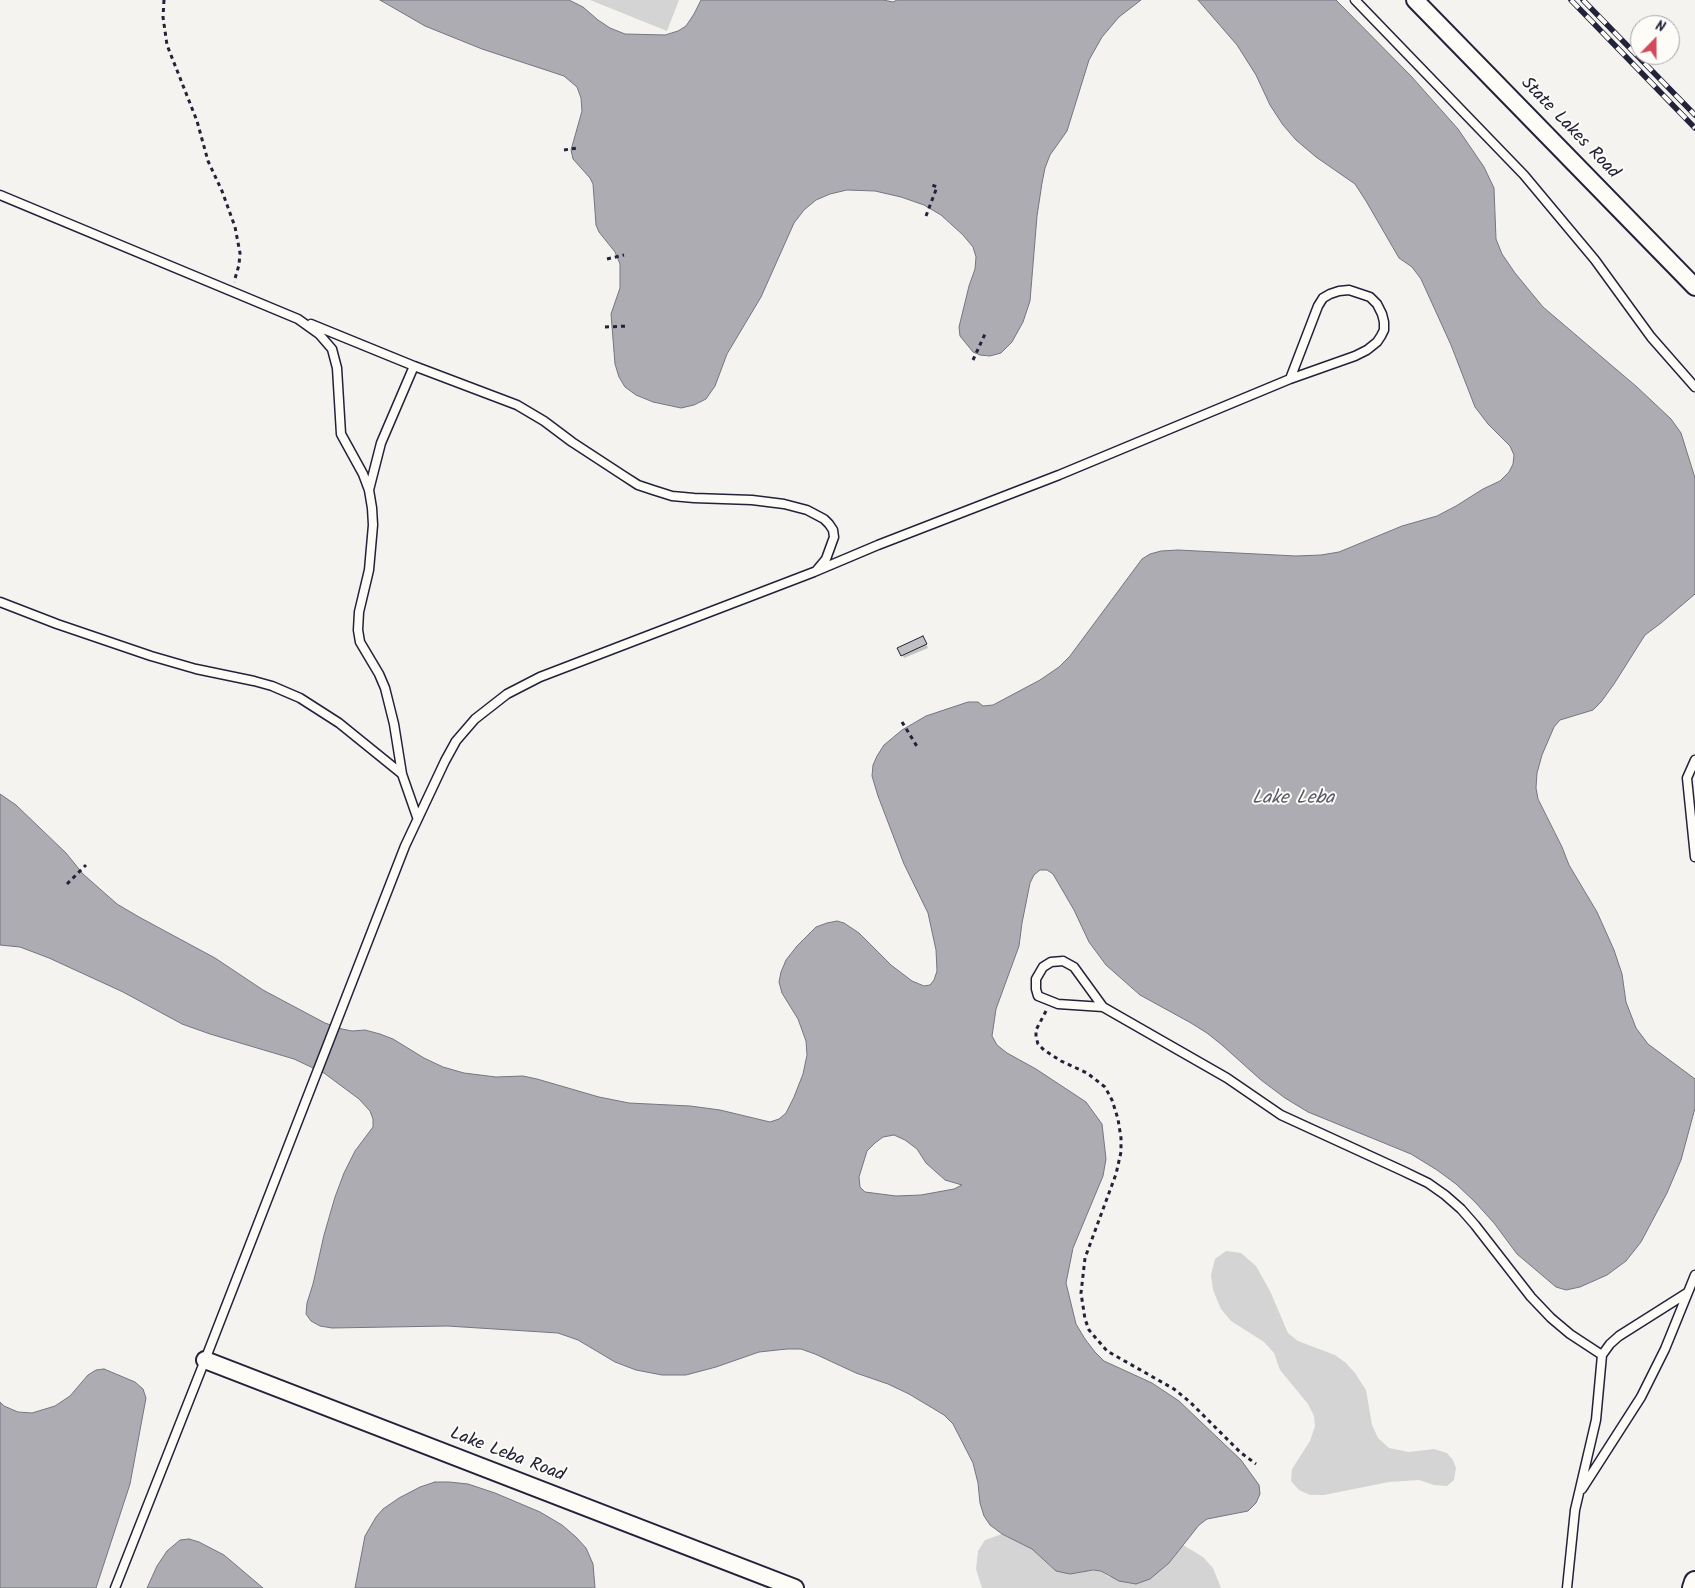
<!DOCTYPE html>
<html>
<head>
<meta charset="utf-8">
<style>
	body { margin:0 }
	#map { position:relative; width:1695px; height:1588px; overflow:hidden; background:#f4f3ef; font-family:Kalam,sans-serif }
	canvas { display:block }
	.north { position:absolute; left:1630px; top:15px; width:50px; height:50px; box-sizing:border-box; background:#fdfcf7; border:1px solid #a5a5ac; border-radius:50%; rotate:22deg; font-size:14px; font-weight:700; line-height:20px; text-align:center; color:#22223b }
	.north::after { content:''; display:block; margin:auto; width:18px; height:22px; background:#d1495b; clip-path:polygon(50% 0,100% 100%,50% 72%,0 100%) }
</style>
</head>
<body>
<div id="map">
<canvas width="1695" height="1588"></canvas>
<div class="north">N</div>
</div>
<script>
const context = document.querySelector('canvas').getContext('2d');
context.lineJoin = 'round';
function paint(path, color) {
  context.fillStyle = color;
  context.fill(path, 'evenodd');
}
function shape(rows) {
  const path = new Path2D();
  for (const r of rows) {
    path.moveTo(r[0], r[1]);
    for (let i = 2; i < r.length; i += 2) path.lineTo(r[i], r[i + 1]);
  }
  return path;
}
function strokePath(path, color, width, dash) {
  context.strokeStyle = color;
  context.lineWidth = width;
  context.lineCap = dash ? 'butt' : 'round';
  context.setLineDash(dash || []);
  context.stroke(path);
}
function drawText(font, color, halo, rows, align = 'center') {
  context.font = font + ' Kalam,sans-serif';
  context.lineWidth = 4;
  context.setLineDash([]);
  context.textBaseline = 'middle';
  context.strokeStyle = halo;
  context.fillStyle = color;
  for (const [text, x, y, turn = 0] of rows) {
    context.save();
    context.translate(x, y);
    context.rotate((+turn || 0) * Math.PI / 180);
    context.textAlign = isNaN(turn) ? turn : align;
    if (halo) context.strokeText(text, 0, 0);
    context.fillText(text, 0, 0);
    context.restore();
  }
}
paint(shape([
	[590,0,679,0,667,31],
	[1226,1251,1241,1253,1256,1266,1270,1291,1288,1333,1298,1341,1335,1355,1346,1363,1355,1373,1366,1390,1372,1425,1378,1438,1389,1448,1409,1452,1434,1449,1447,1453,1453,1460,1456,1468,1454,1480,1447,1486,1434,1485,1419,1480,1389,1482,1324,1495,1310,1495,1299,1490,1291,1481,1292,1469,1310,1441,1315,1426,1314,1416,1308,1404,1280,1370,1274,1353,1264,1342,1231,1321,1221,1309,1213,1290,1211,1275,1215,1259],
	[1002,1534,1032,1549,1056,1571,1101,1571,1109,1577,1169,1563,1183,1545,1203,1557,1213,1568,1221,1588,982,1588,976,1569,978,1551,985,1540]
]), '#d5d4d5');
const water = shape([
	[380,0,569,0,583,7,598,20,610,28,625,34,665,35,678,31,686,26,694,14,701,0,883,0,893,2,897,0,1141,0,1119,17,1102,37,1089,60,1067,131,1050,155,1045,168,1042,183,1037,216,1030,301,1023,322,1012,342,1001,353,990,356,980,355,973,352,960,336,959,327,969,286,975,269,976,257,973,247,963,235,941,215,924,205,901,197,875,191,847,190,830,194,816,200,804,210,794,223,761,297,727,354,715,386,706,399,694,405,681,408,653,402,636,395,625,387,619,377,615,364,611,314,620,288,620,264,615,252,599,232,596,225,593,184,590,178,573,159,571,150,582,111,581,98,577,87,564,76,482,49,425,26,380,0],
	[1198,0,1336,0,1411,76,1458,129,1484,167,1494,188,1496,239,1502,254,1515,273,1543,307,1637,387,1671,419,1681,433,1695,478,1695,594,1661,623,1645,635,1614,684,1601,702,1593,710,1560,720,1554,727,1542,755,1537,773,1536,788,1538,799,1562,847,1569,865,1597,912,1614,950,1622,974,1626,1002,1636,1028,1648,1044,1695,1079,1695,1108,1681,1160,1667,1193,1641,1242,1626,1261,1607,1275,1580,1287,1566,1290,1556,1287,1517,1254,1494,1223,1475,1202,1456,1184,1437,1170,1411,1154,1308,1112,1285,1098,1261,1080,1222,1045,1207,1033,1191,1023,1140,995,1106,965,1089,942,1074,910,1053,874,1047,870,1040,870,1034,875,1030,883,1022,923,1019,946,996,1009,992,1036,997,1045,1007,1053,1036,1069,1086,1102,1102,1124,1106,1159,1103,1176,1073,1248,1066,1283,1076,1324,1085,1339,1095,1352,1104,1361,1152,1383,1179,1401,1241,1460,1259,1485,1260,1494,1256,1503,1248,1511,1207,1519,1199,1525,1169,1563,1150,1579,1136,1584,1119,1581,1101,1571,1093,1570,1070,1574,1056,1571,1032,1549,1002,1534,990,1525,984,1516,980,1503,978,1483,973,1463,953,1424,944,1415,909,1394,888,1384,856,1373,815,1354,801,1349,787,1349,759,1352,716,1367,686,1375,662,1375,636,1370,615,1362,578,1340,558,1333,447,1326,332,1328,320,1326,311,1321,306,1314,307,1303,313,1284,324,1235,335,1197,344,1173,355,1151,373,1127,373,1119,370,1111,359,1099,324,1073,311,1067,294,1059,210,1034,182,1024,123,992,49,958,20,947,0,945,0,794,16,805,66,853,83,874,117,904,139,917,215,958,263,990,325,1023,342,1029,352,1031,365,1030,380,1034,393,1039,424,1058,443,1067,464,1073,496,1077,523,1076,537,1079,599,1097,629,1103,690,1106,720,1110,770,1122,779,1119,786,1113,794,1097,803,1074,807,1055,806,1041,798,1019,782,993,779,982,781,972,786,960,797,946,816,927,827,923,837,921,844,923,859,933,891,965,912,981,924,986,930,985,934,980,937,971,936,950,928,913,904,864,878,796,872,776,873,765,877,756,884,745,902,730,926,716,968,702,978,702,983,706,993,705,1040,680,1059,667,1070,656,1142,559,1150,554,1161,551,1178,550,1296,556,1321,555,1339,552,1402,526,1437,516,1456,506,1483,489,1500,481,1509,472,1513,464,1514,455,1510,446,1488,424,1475,407,1451,345,1421,279,1412,267,1399,258,1366,201,1355,184,1316,157,1296,140,1283,125,1270,105,1256,75,1237,45,1198,0],
	[894,1135,905,1140,917,1149,926,1163,945,1180,962,1185,954,1189,921,1195,896,1196,865,1192,860,1187,859,1177,867,1151,875,1143,883,1137,894,1135],
	[104,1369,135,1382,143,1389,146,1398,130,1484,96,1588,0,1588,0,1402,4,1406,18,1412,32,1413,55,1406,70,1396,88,1375,96,1370,104,1369],
	[435,1482,449,1482,468,1484,495,1493,540,1512,562,1525,576,1537,586,1548,593,1564,595,1588,355,1588,365,1536,376,1517,383,1509,399,1498,420,1487,435,1482],
	[189,1539,199,1542,224,1555,263,1588,147,1588,157,1566,167,1551,180,1540,189,1539]
]);
paint(water, '#acacb2');
strokePath(water, '#757582', 1);
paint(shape([
	[923,638,928,648,904,658,899,648]
]), '#0003');
const building = shape([
	[923,636,927,644,901,656,897,648,923,636]
]);
paint(building, '#c0bfc2');
strokePath(building, '#22223b', 1);
const service = shape([
	[1355,0,1524,175,1595,260,1651,337,1695,387],
	[0,195,298,319,319,334,332,349,337,368,341,434,363,474,369,490,372,508,373,525,369,570,359,612,358,630,360,642,379,674,385,688,394,724,402,774],
	[1349,290,1370,297,1377,304,1382,314,1384,322,1384,330,1381,336,1377,342,1367,350,1355,356,1290,379,1318,306,1323,298,1330,294,1339,291,1349,290],
	[311,324,414,366,517,405,544,421,572,442,624,476,638,485,653,490,672,496,694,498,752,500,784,504,807,510,824,519,829,524,833,530,834,537,826,559,816,571],
	[369,490,381,443,414,366],
	[0,602,57,624,151,656,196,669,254,681,272,686,300,698,339,723,402,774,417,817],
	[1695,760,1687,778,1695,857],
	[1063,961,1074,967,1103,1007,1058,1004,1038,996,1036,989,1036,979,1043,967,1051,962,1063,961],
	[1103,1007,1227,1078,1281,1115,1403,1171,1428,1183,1445,1195,1461,1209,1475,1225,1531,1297,1551,1318,1570,1334,1602,1355],
	[1582,1489,1641,1397,1665,1349,1695,1275],
	[115,1588,205,1360,405,846,445,761,456,741,475,719,507,694,540,677,814,572,878,545,1059,475,1290,379],
	[1567,1588,1575,1510,1596,1420,1602,1355,1610,1344,1619,1336,1687,1293]
]);
const minor = shape([
	[1415,0,1695,287],
	[205,1360,795,1588]
]);
const tertiary = shape([
	[1693,1588,1695,1582]
]);
strokePath(service, '#22223b', 11);
strokePath(minor, '#22223b', 20);
strokePath(tertiary, '#22223b', 24);
strokePath(shape([
	[164,0,163,17,167,45,197,121,208,161,222,191,235,227,240,253,239,265,234,282],
	[564,150,577,148],
	[926,216,937,187,930,184],
	[607,259,624,255],
	[605,327,629,326],
	[973,360,985,334],
	[902,722,918,748],
	[67,884,86,865],
	[1046,1011,1036,1030,1036,1037,1038,1044,1044,1050,1061,1061,1087,1073,1105,1087,1112,1100,1118,1119,1121,1138,1121,1152,1116,1174,1085,1258,1081,1293,1085,1319,1089,1330,1107,1351,1174,1389,1190,1402,1240,1452,1256,1464]
]), '#22223b', 3, [4, 4]);
strokePath(service, '#fdfcf7', 8);
strokePath(minor, '#fdfcf7', 16);
strokePath(tertiary, '#fdfcf7', 20);
const rail = shape([
	[1571,0,1695,128],
	[1583,0,1695,115]
]);
strokePath(rail, '#22223b', 5.5);
strokePath(rail, '#fdfcf7', 4, [11]);
drawText('18px', '#22223b', '#fdfcf7', [
	["State Lakes Road",1569,129,46],
	["Lake Leba Road",507,1456,21]
]);
drawText('italic 19px', '#59596b', '#fdfcf7', [
	["Lake Leba",1293,800]
]);
</script>
</body>
</html>
